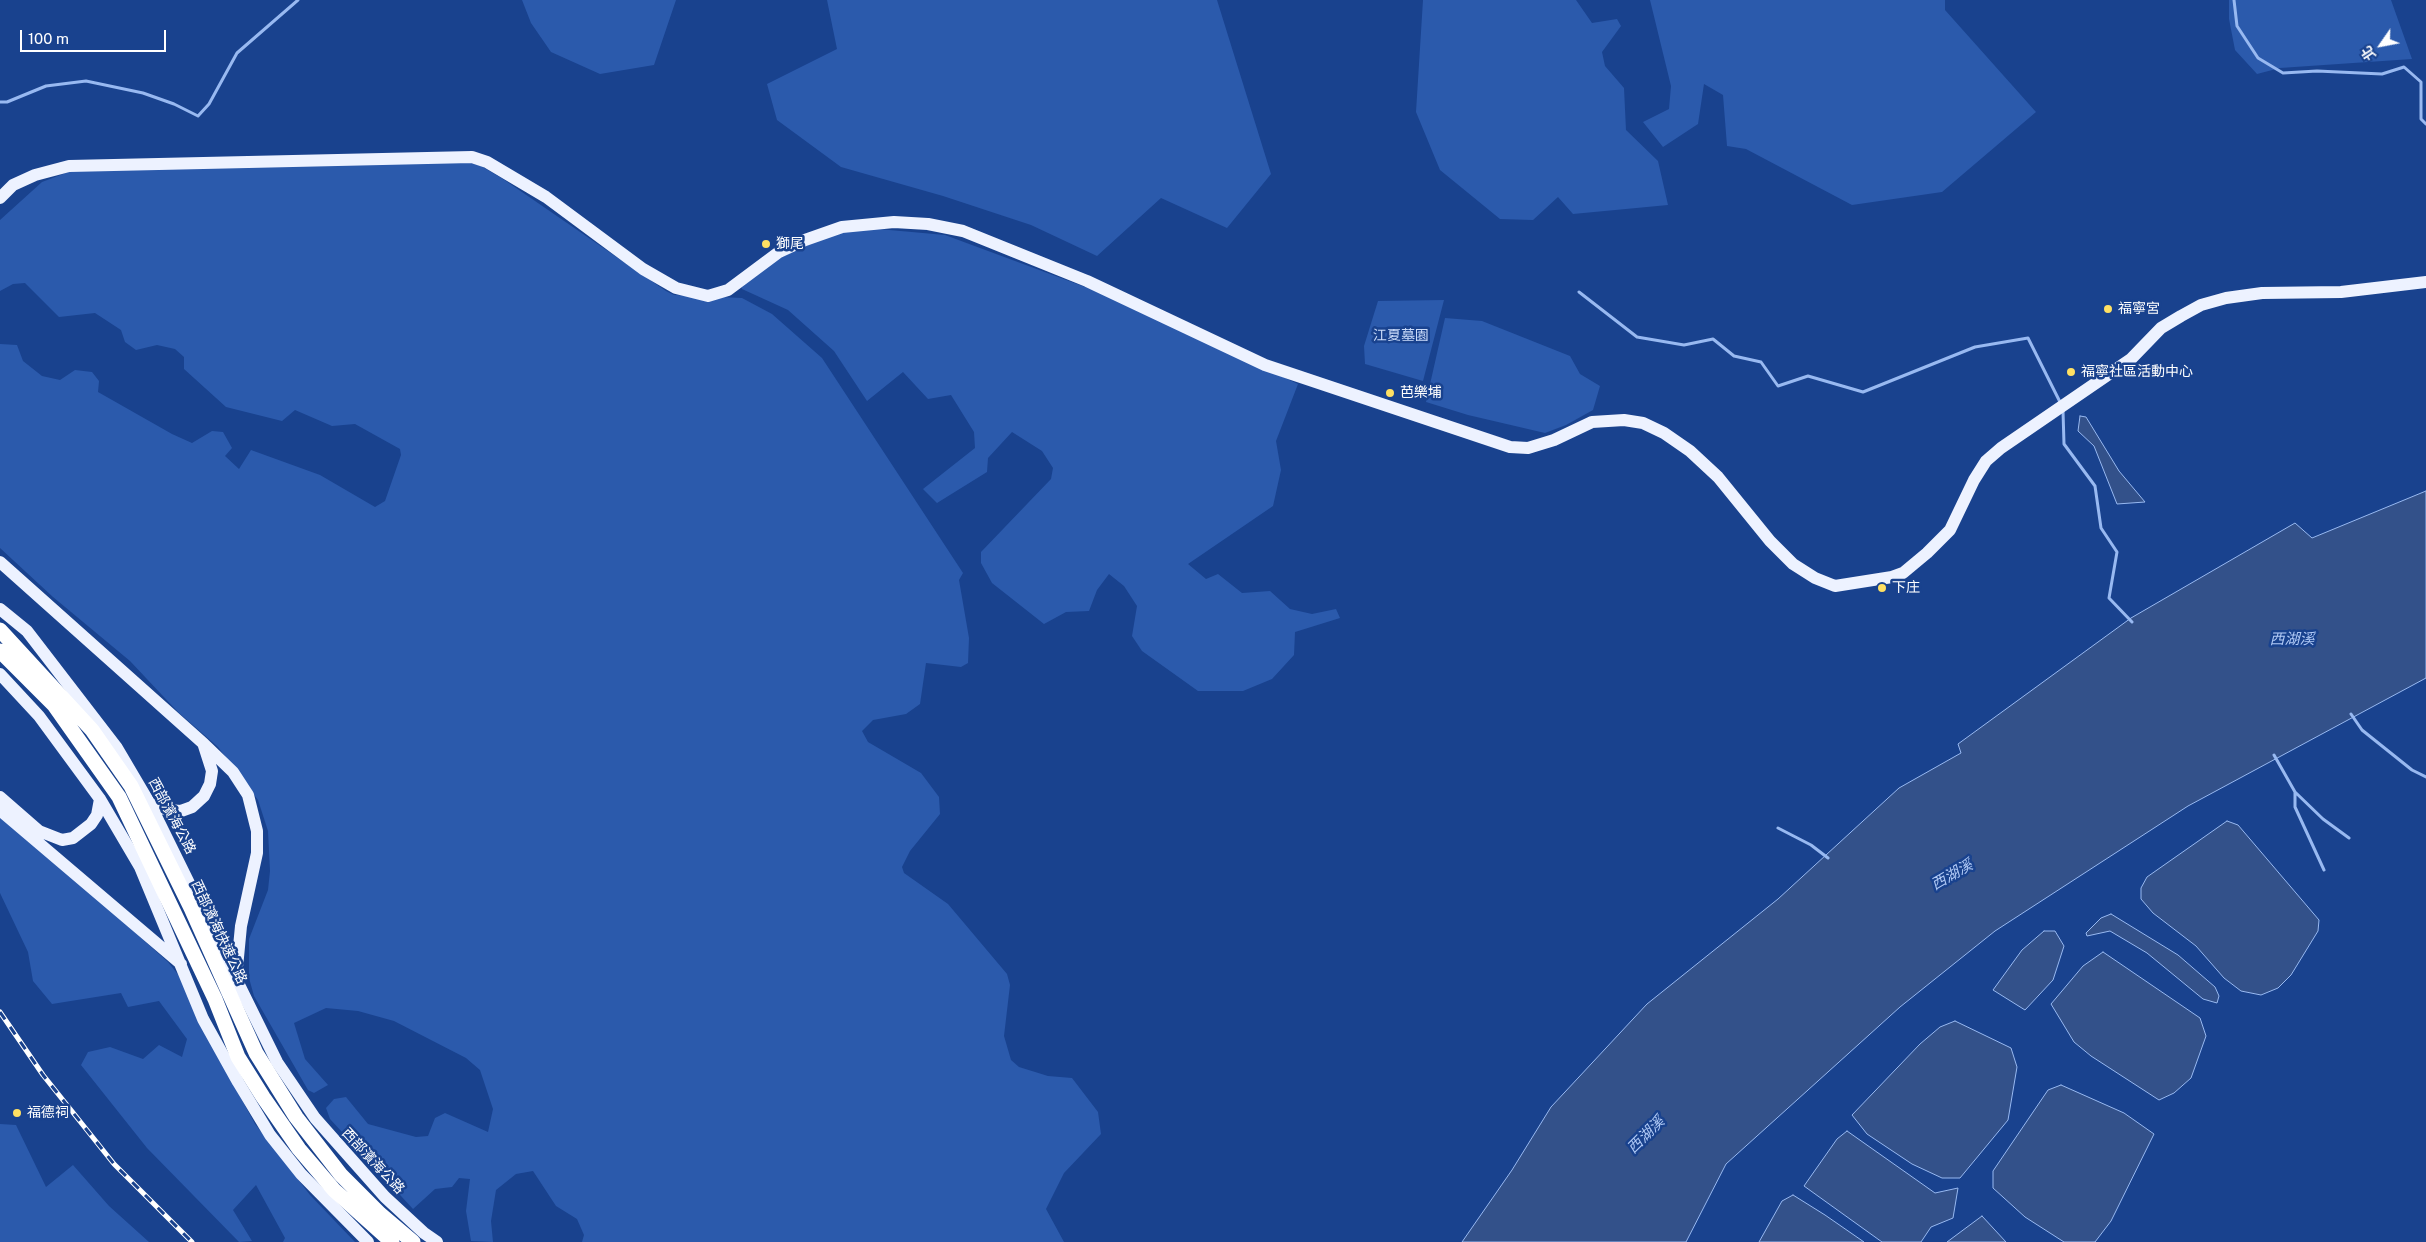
<!DOCTYPE html>
<html>
<head>
<meta charset="utf-8">
<style>
	body { margin:0 }
	#map { position:relative; width:2426px; height:1242px; overflow:hidden; background:#19428e; font-family:"Public Sans","Noto Sans TC",sans-serif }
	canvas { display:block }
	.north { position:absolute; left:2356px; top:20px; width:50px; height:50px; -webkit-text-stroke:4px #19428e; paint-order:stroke; rotate:237deg; font-size:14px; font-weight:700; line-height:20px; text-align:center; color:#fff }
	.north::after { content:''; display:block; margin:auto; width:18px; height:22px; background:#fff; clip-path:polygon(50% 0,100% 100%,50% 72%,0 100%) }
	.scale { position:absolute; left:20px; top:30px; width:146px; height:22px; box-sizing:border-box; border:2px solid #fff; border-top:0; padding-left:6px; font-size:15px; line-height:18px; white-space:nowrap; color:#fff; -webkit-text-stroke:4px #19428e; paint-order:stroke }
</style>
</head>
<body>
<div id="map">
<canvas width="2426" height="1242"></canvas>
<div class="north">北</div>
<div class="scale">100 m</div>
</div>
<script>
const context = document.querySelector('canvas').getContext('2d');
context.lineJoin = 'round';
function paint(path, color) {
  context.fillStyle = color;
  context.fill(path, 'evenodd');
}
function shape(rows) {
  const path = new Path2D();
  for (const r of rows) {
    path.moveTo(r[0], r[1]);
    for (let i = 2; i < r.length; i += 2) path.lineTo(r[i], r[i + 1]);
  }
  return path;
}
function strokePath(path, color, width, dash) {
  context.strokeStyle = color;
  context.lineWidth = width;
  context.lineCap = dash ? 'butt' : 'round';
  context.setLineDash(dash || []);
  context.stroke(path);
}
function drawText(font, color, halo, rows, align = 'center') {
  context.font = font + ' "Public Sans","Noto Sans TC",sans-serif';
  context.lineWidth = 5;
  context.setLineDash([]);
  context.textBaseline = 'middle';
  context.strokeStyle = halo;
  context.fillStyle = color;
  for (const [text, x, y, turn = 0] of rows) {
    context.save();
    context.translate(x, y);
    context.rotate((+turn || 0) * Math.PI / 180);
    context.textAlign = isNaN(turn) ? turn : align;
    if (halo) context.strokeText(text, 0, 0);
    context.fillText(text, 0, 0);
    context.restore();
  }
}
paint(shape([
	[522,0,676,0,654,65,600,74,551,52,531,23],
	[827,0,1217,0,1271,174,1227,228,1161,198,1097,256,1031,225,943,196,841,167,777,120,767,84,837,49],
	[1423,0,1576,0,1592,23,1617,19,1621,26,1602,52,1605,66,1624,88,1626,130,1658,161,1668,205,1573,214,1558,197,1533,220,1500,219,1440,170,1416,112],
	[1650,0,1945,0,1945,10,2036,112,1942,192,1852,205,1746,149,1727,146,1723,95,1704,84,1698,124,1663,147,1643,122,1669,109,1671,86],
	[2229,0,2391,0,2412,59,2280,68,2257,74,2235,50,2229,19],
	[457,159,481,166,503,179,666,291,674,295,742,298,772,314,822,358,963,573,959,580,969,638,968,663,961,667,926,663,920,704,906,714,873,720,862,731,868,742,921,773,939,797,940,814,910,851,902,867,904,873,948,904,1007,974,1010,985,1004,1036,1011,1060,1019,1067,1048,1076,1072,1078,1098,1112,1101,1134,1064,1173,1046,1209,1064,1242,582,1242,584,1235,577,1219,556,1206,533,1171,516,1174,496,1190,491,1221,493,1242,471,1241,466,1211,470,1179,459,1178,452,1187,435,1189,413,1209,330,1119,326,1108,334,1099,346,1097,368,1124,416,1137,428,1136,435,1118,445,1113,488,1132,493,1109,480,1070,466,1058,394,1021,358,1011,326,1008,294,1023,305,1059,328,1085,314,1093,308,1090,254,996,249,978,249,939,268,890,270,871,268,831,258,800,218,747,178,712,130,661,53,597,0,548,0,344,17,345,23,361,42,376,60,380,75,370,92,372,99,381,98,392,172,434,192,443,212,431,223,432,232,448,225,456,239,469,251,450,320,475,375,507,385,501,401,455,400,449,355,424,332,426,295,410,282,421,226,407,184,369,184,357,175,349,157,345,136,350,125,342,121,330,95,313,59,317,25,283,13,284,0,291,0,220,42,182,71,171],
	[845,226,945,235,1104,294,1298,384,1276,441,1281,470,1273,506,1188,564,1206,579,1218,574,1242,593,1270,591,1290,609,1312,614,1336,609,1340,618,1295,632,1294,655,1272,679,1243,691,1198,691,1142,651,1132,636,1137,606,1124,586,1109,574,1097,590,1089,611,1066,612,1044,624,992,583,981,563,981,552,1051,479,1053,468,1042,451,1012,432,988,458,987,472,937,503,923,489,975,448,974,432,951,395,928,399,903,372,867,401,834,351,788,310,742,289,739,278],
	[1444,300,1423,381,1365,364,1364,346,1378,301],
	[1445,318,1482,321,1570,356,1580,374,1600,386,1593,410,1566,425,1545,433,1468,415,1426,402],
	[0,812,168,962,192,992,212,1045,255,1124,310,1195,355,1242,283,1242,285,1238,256,1185,233,1210,252,1241,239,1242,147,1148,81,1065,88,1052,110,1047,143,1059,159,1045,182,1057,187,1039,159,1001,128,1007,121,993,52,1004,33,981,28,952,0,893],
	[0,1124,16,1125,46,1187,73,1165,109,1206,149,1242,0,1242]
]), '#2b5aac');
const water = shape([
	[2080,416,2086,417,2119,471,2145,502,2117,504,2094,446,2078,431,2080,416],
	[2426,491,2426,678,2188,806,1995,931,1900,1007,1726,1164,1686,1242,1462,1242,1512,1170,1551,1107,1647,1004,1778,899,1899,788,1961,753,1958,744,2131,618,2295,523,2312,538,2426,491],
	[2227,821,2238,825,2319,920,2318,931,2291,975,2278,988,2261,995,2241,991,2224,978,2196,946,2153,913,2141,899,2141,888,2147,877,2227,821],
	[2111,914,2178,955,2215,987,2219,996,2217,1003,2203,999,2147,953,2110,931,2087,936,2086,933,2101,918,2111,914],
	[2044,931,2055,931,2064,946,2053,980,2025,1010,1993,990,2022,950,2044,931],
	[2103,952,2200,1018,2206,1036,2191,1078,2174,1093,2159,1100,2091,1056,2074,1042,2051,1004,2083,966,2103,952],
	[1955,1021,2011,1048,2017,1067,2008,1120,1960,1178,1942,1178,1912,1164,1867,1134,1852,1115,1920,1044,1940,1027,1955,1021],
	[2061,1085,2124,1113,2154,1134,2111,1221,2095,1242,2064,1242,2025,1217,1993,1188,1993,1171,2048,1090,2061,1085],
	[1847,1131,1935,1193,1958,1188,1953,1218,1931,1227,1921,1242,1882,1242,1804,1186,1837,1139,1847,1131],
	[1793,1195,1825,1215,1864,1242,1759,1242,1782,1201,1793,1195],
	[1982,1216,2006,1242,1947,1242,1982,1216]
]);
paint(water, '#33518a');
strokePath(water, '#98b9f1', 1);
strokePath(shape([
	[2234,0,2237,26,2258,58,2283,73,2317,71,2382,74,2404,67,2421,82,2421,119,2426,124],
	[0,102,7,102,46,86,86,81,143,93,174,104,198,116,209,104,237,53,298,0],
	[1579,292,1637,337,1684,345,1713,339,1734,356,1761,362,1778,386,1808,376,1863,392,1975,347,2028,338,2060,402],
	[2063,411,2064,444,2095,486,2101,528,2117,552,2109,598,2132,622],
	[2351,714,2362,730,2412,770,2426,777],
	[2274,755,2295,792,2295,807,2324,870],
	[2295,792,2323,819,2349,838],
	[1778,828,1811,845,1828,858]
]), '#98b9f1', 3);
strokePath(shape([
	[0,198,13,185,35,175,69,166,472,157,487,162,546,197,643,269,676,288,708,296,728,290,779,252,805,240,842,227,894,222,928,224,963,231,1087,281,1265,365,1510,447,1528,448,1554,440,1592,422,1624,420,1643,423,1664,433,1690,451,1718,477,1770,541,1793,564,1815,578,1835,586,1892,577,1903,573,1927,553,1950,530,1974,480,1986,461,2001,448,2131,359,2161,328,2181,316,2201,305,2226,298,2262,293,2341,292,2426,282],
	[0,562,204,744,233,772,248,795,257,831,257,853,241,926,236,978],
	[0,609,27,631,117,748,150,804,277,1062,315,1118,385,1197,424,1233,437,1242],
	[0,674,39,716,100,799,140,867,203,1019,238,1082,270,1135,301,1174,368,1242],
	[0,797,39,831,62,840,73,838,91,824,97,815,100,799],
	[150,804,168,810,181,811,192,807,204,796,210,784,212,771,204,746],
	[0,810,181,964]
]), '#edf2ff', 12);
strokePath(shape([
	[0,630,92,730,131,786,191,908,256,1053,296,1117,341,1175,380,1214,413,1242],
	[0,651,54,705,119,797,215,999,238,1057,263,1097,299,1149,334,1190,392,1242]
]), '#fff', 15);
const rail = shape([
	[0,1012,43,1075,114,1164,192,1242]
]);
strokePath(rail, '#fff', 5);
strokePath(rail, '#19428e', 3, [9]);
for (const [x, y, r, color] of [
	[766,244,5,"#ffe063"],
	[2108,309,5,"#ffe063"],
	[2071,372,5,"#ffe063"],
	[1390,393,5,"#ffe063"],
	[1882,588,5,"#ffe063"],
	[17,1113,5,"#ffe063"]
]) {
  const dot = new Path2D();
  dot.arc(x, y, r, 0, 2 * Math.PI);
  context.fillStyle = color;
  context.fill(dot);
  strokePath(dot, '#19428e', 2);
}
drawText('14px', '#fff', '#19428e', [
	["獅尾",776,244],
	["福寧宮",2118,309],
	["福寧社區活動中心",2081,372],
	["芭樂埔",1400,393],
	["下庄",1892,588],
	["福德祠",27,1113]
], 'left');
drawText('14px', '#cbdcfa', '#19428e', [
	["江夏墓園",1401,336]
]);
drawText('14px', '#fff', '#19428e', [
	["西部濱海公路",172,816,62],
	["西部濱海快速公路",219,932,65],
	["西部濱海公路",373,1161,47]
]);
drawText('italic 15px', '#b1caf6', '#19428e', [
	["西湖溪",2292,639],
	["西湖溪",1952,875,-30],
	["西湖溪",1646,1135,-45]
]);
</script>
</body>
</html>
